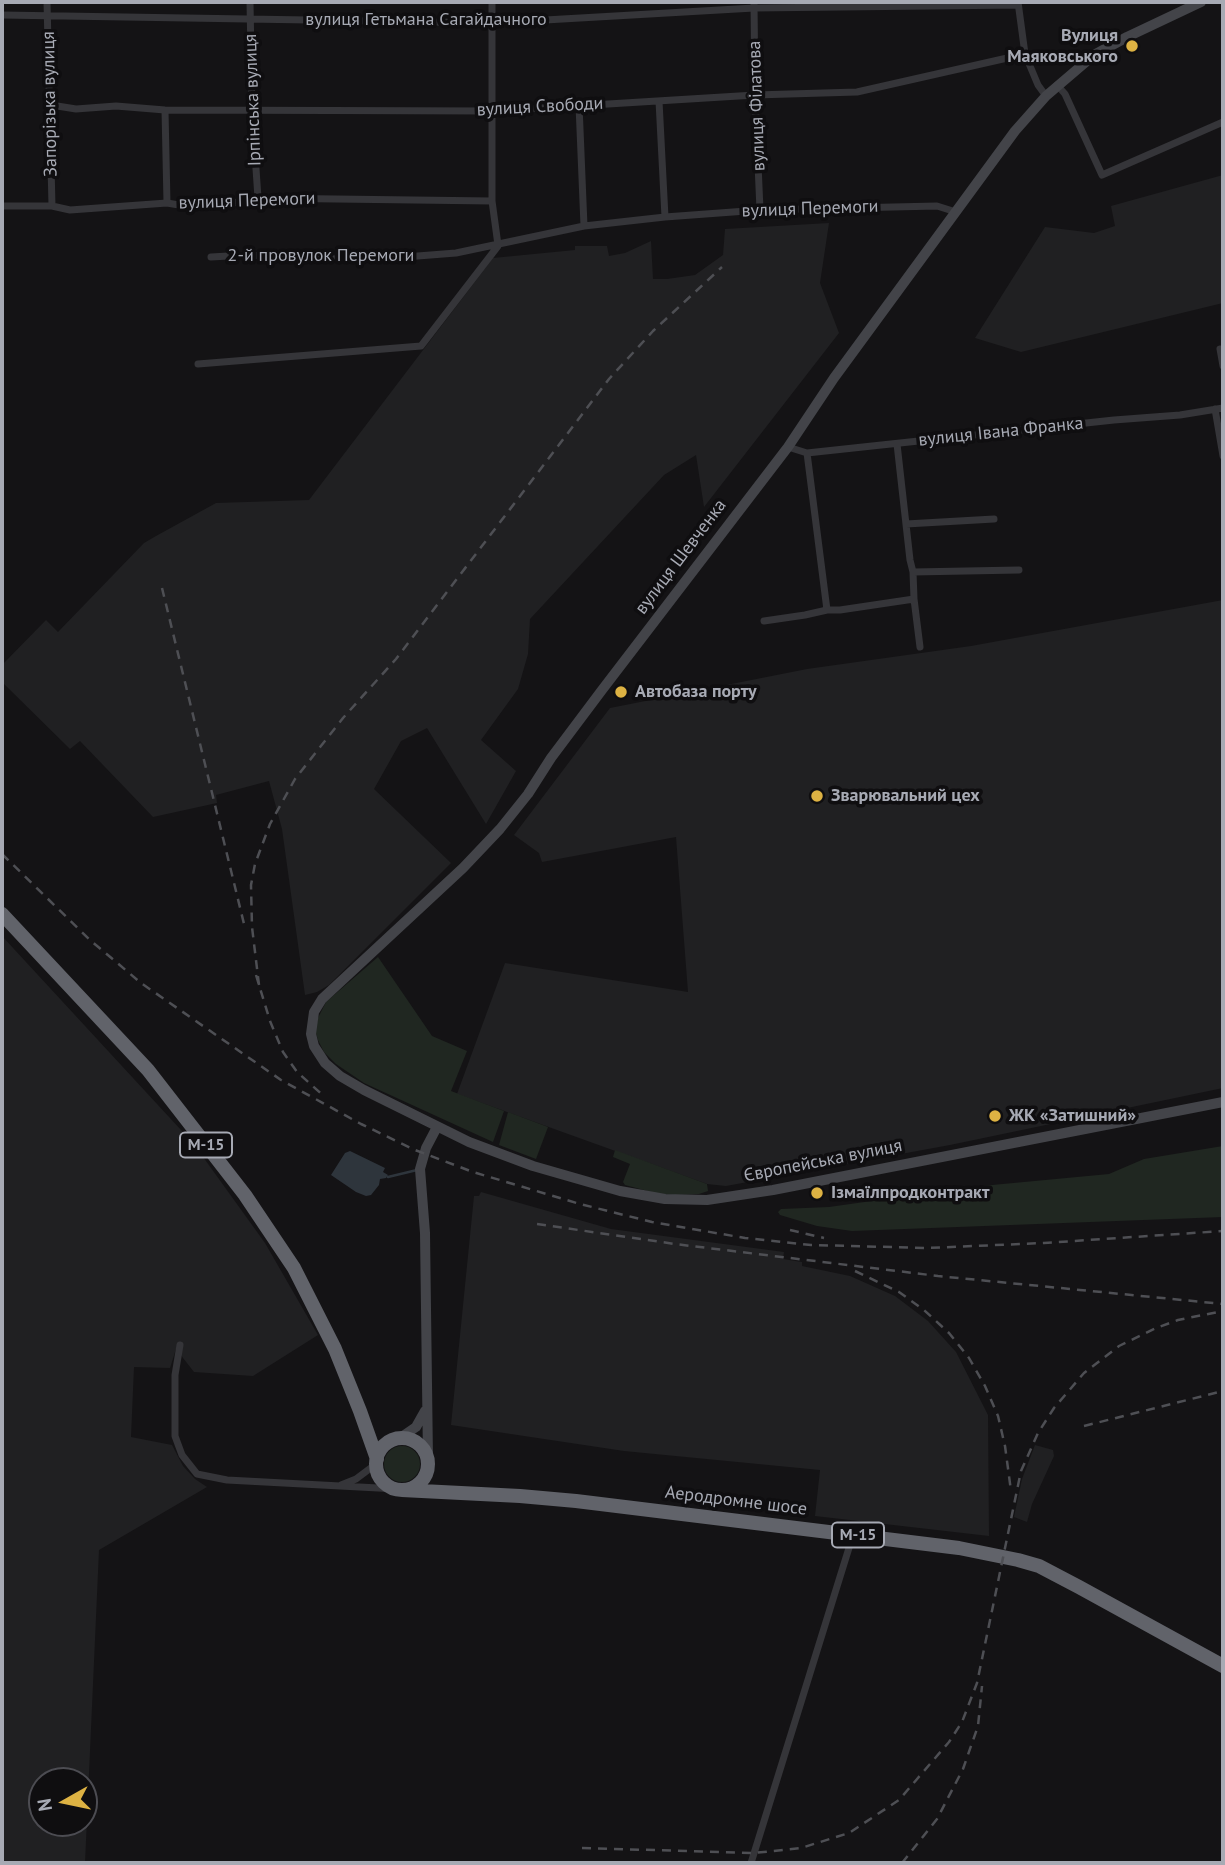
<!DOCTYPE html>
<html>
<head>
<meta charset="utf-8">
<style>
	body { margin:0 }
	#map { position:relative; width:1225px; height:1865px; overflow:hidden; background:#141315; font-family:"PT Sans",sans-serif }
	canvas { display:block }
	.frame { position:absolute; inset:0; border:4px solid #a7aab4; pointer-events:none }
	.north { position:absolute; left:28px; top:1767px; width:70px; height:70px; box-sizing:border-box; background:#0f0e10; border:2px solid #4c4c52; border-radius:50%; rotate:261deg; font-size:19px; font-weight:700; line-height:28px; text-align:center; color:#a7aab4 }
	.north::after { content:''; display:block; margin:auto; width:24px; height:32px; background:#ddb243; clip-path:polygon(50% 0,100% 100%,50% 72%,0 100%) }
</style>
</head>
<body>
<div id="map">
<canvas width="1225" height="1865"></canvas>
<div class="frame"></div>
<div class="north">N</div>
</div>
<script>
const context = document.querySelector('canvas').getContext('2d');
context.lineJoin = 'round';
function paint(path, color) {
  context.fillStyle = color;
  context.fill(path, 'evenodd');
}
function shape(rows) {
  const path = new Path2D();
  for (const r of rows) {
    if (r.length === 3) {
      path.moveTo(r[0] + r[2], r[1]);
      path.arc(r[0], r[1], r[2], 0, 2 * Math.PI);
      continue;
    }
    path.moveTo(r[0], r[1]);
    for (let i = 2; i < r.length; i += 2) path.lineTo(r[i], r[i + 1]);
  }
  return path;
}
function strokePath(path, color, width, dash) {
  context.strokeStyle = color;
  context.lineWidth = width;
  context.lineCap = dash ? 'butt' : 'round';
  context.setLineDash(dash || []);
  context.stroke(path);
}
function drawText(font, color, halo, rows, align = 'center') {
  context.font = font + ' "PT Sans",sans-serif';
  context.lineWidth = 7;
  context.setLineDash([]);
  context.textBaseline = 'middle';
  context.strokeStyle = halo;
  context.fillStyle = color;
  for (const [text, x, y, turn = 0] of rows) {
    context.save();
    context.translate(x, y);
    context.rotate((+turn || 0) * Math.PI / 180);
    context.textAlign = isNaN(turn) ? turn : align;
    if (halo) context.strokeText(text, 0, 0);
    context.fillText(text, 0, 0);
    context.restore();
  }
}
paint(shape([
	[1223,175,1223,303,1021,352,975,338,1045,227,1094,233,1115,226,1111,206],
	[829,223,820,283,839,333,704,507,696,455,664,475,530,619,528,654,518,689,481,740,516,771,486,824,427,728,401,741,374,789,451,863,329,985,317,992,305,995,282,829,269,781,216,795,217,803,153,817,80,741,70,749,2,682,2,665,46,620,58,632,144,543,156,536,216,503,309,500,493,258,575,250,575,246,607,246,609,256,625,253,651,241,653,279,667,279,695,275,723,255,725,229],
	[1223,600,1223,1088,950,1145,726,1186,707,1184,457,1094,505,963,688,992,676,837,542,862,539,853,514,835,610,708,807,669,971,646],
	[2,936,193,1143,265,1243,318,1335,253,1376,194,1372,176,1349,170,1368,134,1367,131,1437,172,1445,183,1466,195,1479,207,1487,99,1550,85,1863,2,1863],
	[42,1781,84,1781,84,1823,42,1823],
	[481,1192,611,1229,784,1252,783,1259,802,1262,802,1266,850,1276,895,1296,928,1321,956,1352,988,1415,989,1536,815,1516,820,1470,624,1451,451,1425,474,1196,479,1196],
	[1035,1445,1053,1450,1054,1456,1032,1504,1027,1522,1014,1517,1022,1479]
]), '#202022');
paint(shape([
	[378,957,432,1036,467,1051,451,1091,504,1111,493,1142,364,1083,336,1064,324,1052,318,1040,315,1030,318,1018,326,1002],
	[508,1112,548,1127,536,1159,499,1145],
	[1223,1146,1223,1217,852,1231,817,1226,780,1215,778,1212,781,1209,829,1207,971,1187,1109,1174,1144,1159],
	[615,1150,707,1184,708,1191,699,1194,675,1195,655,1193,625,1185,623,1182,630,1164,613,1157],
	[402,1464,18]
]), '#202721');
paint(shape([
	[350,1151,385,1168,383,1172,388,1175,386,1178,380,1179,379,1185,371,1195,366,1196,356,1192,331,1175,345,1153]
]), '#2e353c');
strokePath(shape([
	[388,1177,417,1170]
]), '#2e353c', 2.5);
strokePath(shape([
	[47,2,52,206],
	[250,2,252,110,258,198],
	[492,2,492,201,498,245],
	[754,2,755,95,760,210],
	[1018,2,1025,54,1038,85,1046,96],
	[2,15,493,23,754,8,1018,5],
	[1057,85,1065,94,1102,175,1223,122],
	[659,101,665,217],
	[51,105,76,109,116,106,165,110,494,111,755,95,857,92,1025,54],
	[579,105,584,226],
	[165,110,167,203],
	[2,206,52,206,70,210,167,203,185,206,223,205,258,198,492,201],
	[211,257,246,255,326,259,392,258,456,253,584,226,665,217,760,210,937,206,956,212],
	[1220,349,1223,366],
	[198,364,421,346,498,246],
	[1215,409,1223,456],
	[897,444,910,560,913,572,914,599,920,647],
	[788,447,807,453,1114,420,1180,415,1223,408],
	[807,453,827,610],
	[906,524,994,519],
	[913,572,1019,570],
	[764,621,805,615,827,610,840,610,914,599],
	[180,1345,175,1375,175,1436,182,1455,197,1474,227,1480,397,1489],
	[341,1485,356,1479,376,1464],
	[751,1863,853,1535]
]), '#353539', 7);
strokePath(shape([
	[1201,2,1127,37,1094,55,1046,96,1015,131,834,378,788,447,602,690,551,758,528,794,500,829,463,868,322,999,314,1012,311,1034,314,1046,325,1063,340,1076,364,1090,469,1142,533,1166,620,1191,665,1199,707,1200,773,1190,1223,1102],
	[400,1438,416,1427,425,1411],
	[428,1459,425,1233,420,1169,426,1148,437,1127]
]), '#434449', 10);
strokePath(shape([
	[2,914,148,1070,245,1195,294,1268,335,1349,360,1411,377,1459],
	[402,1464,26],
	[402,1490,520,1496,576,1501,959,1548,1018,1560,1039,1566,1079,1587,1223,1666]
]), '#61636a', 14);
strokePath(shape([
	[162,588,245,928],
	[2,854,90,940,141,983,281,1080,361,1124,415,1150,473,1172,580,1204,652,1222,745,1238,811,1245,927,1248,1044,1243,1223,1231],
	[256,975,270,1021,283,1052,297,1072,325,1097],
	[259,985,252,927,251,885,255,864,270,824,295,779,343,718,396,659,609,379,653,331,722,267],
	[537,1224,675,1244,938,1276,1223,1304],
	[790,1230,824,1238],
	[855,1271,899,1292,924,1310,949,1333,969,1358,985,1386,998,1416,1005,1446,1011,1491],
	[1084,1426,1223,1391],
	[582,1848,754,1853,801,1848,849,1833,899,1800,949,1742,962,1722,977,1683,1021,1471,1038,1433,1054,1408,1084,1373,1119,1346,1156,1328,1178,1320,1223,1311],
	[902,1863,937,1819,963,1769,978,1726,982,1686]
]), '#4e4f54', 2.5, [9, 7]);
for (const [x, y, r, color] of [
	[1132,46,7,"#ddb243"],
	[621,692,7,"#ddb243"],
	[817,796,7,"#ddb243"],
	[995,1116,7,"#ddb243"],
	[817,1193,7,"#ddb243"]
]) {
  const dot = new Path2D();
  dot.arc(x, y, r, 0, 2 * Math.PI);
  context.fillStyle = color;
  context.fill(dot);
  strokePath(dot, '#0f0e10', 2.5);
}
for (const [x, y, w] of [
	[206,1145,52],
	[858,1535,52]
]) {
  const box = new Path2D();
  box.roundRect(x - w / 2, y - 12.5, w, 25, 5);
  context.fillStyle = '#0f0e10';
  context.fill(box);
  strokePath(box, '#a7aab4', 2);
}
drawText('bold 16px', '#a7aab4', null, [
	["М-15",206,1145],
	["М-15",858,1535]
]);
drawText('18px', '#a7aab4', '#0f0e10', [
	["вулиця Гетьмана Сагайдачного",426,20],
	["Ірпінська вулиця",253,100,-92],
	["Запорізька вулиця",50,104,-91],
	["вулиця Філатова",757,106,-92],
	["вулиця Свободи",540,107,-3],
	["вулиця Перемоги",247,201,-2],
	["вулиця Перемоги",810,209,-2],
	["2-й провулок Перемоги",321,256],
	["вулиця Івана Франка",1001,432,-6],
	["вулиця Шевченка",681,557,-53],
	["Європейська вулиця",823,1161,-11],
	["Аеродромне шосе",736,1501,7]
]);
drawText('bold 18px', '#a7aab4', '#0f0e10', [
	["Вулиця",1118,36,"right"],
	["Маяковського",1118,57,"right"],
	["Автобаза порту",635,692],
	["Зварювальний цех",831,796],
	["ЖК «Затишний»",1009,1116],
	["Ізмаїлпродконтракт",831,1193]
], 'left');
</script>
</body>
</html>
